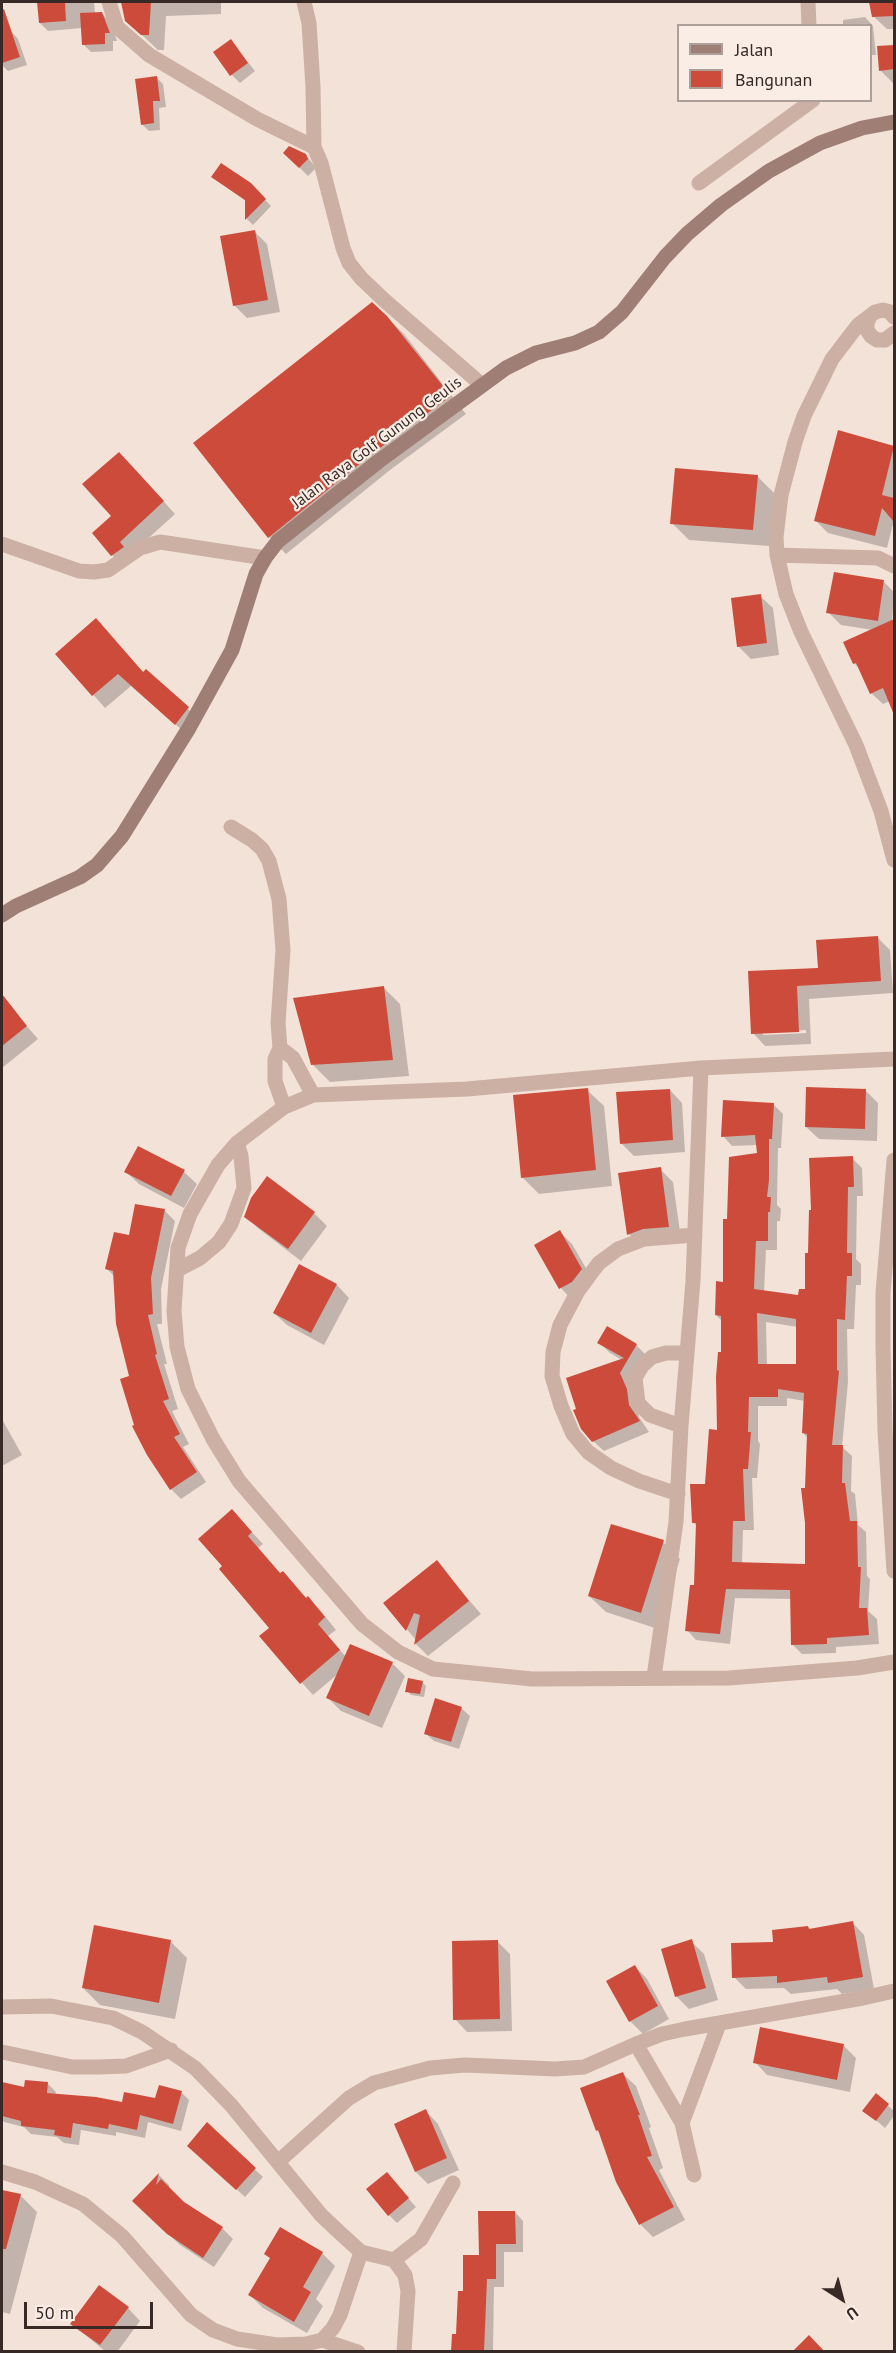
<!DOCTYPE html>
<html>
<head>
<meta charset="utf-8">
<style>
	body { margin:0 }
	#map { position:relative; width:896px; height:2353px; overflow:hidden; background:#f3e2d8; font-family:"PT Sans",sans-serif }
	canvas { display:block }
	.frame { position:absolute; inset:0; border:3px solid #362926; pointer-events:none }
	.legend { position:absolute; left:677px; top:24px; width:195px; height:78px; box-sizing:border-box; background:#faede5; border:2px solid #ac9f99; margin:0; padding:8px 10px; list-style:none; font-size:18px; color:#362926 }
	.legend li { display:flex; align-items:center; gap:12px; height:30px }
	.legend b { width:30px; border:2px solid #ac9f99 }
	.north { position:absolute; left:812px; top:2269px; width:60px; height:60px; -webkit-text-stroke:4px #faede5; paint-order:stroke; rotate:144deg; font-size:16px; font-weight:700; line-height:24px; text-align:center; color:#362926 }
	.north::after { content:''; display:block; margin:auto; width:21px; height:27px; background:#362926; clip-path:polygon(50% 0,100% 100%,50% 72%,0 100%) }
	.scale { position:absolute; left:24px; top:2302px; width:129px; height:27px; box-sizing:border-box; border:3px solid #362926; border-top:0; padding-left:8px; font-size:18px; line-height:21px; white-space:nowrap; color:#362926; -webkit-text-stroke:4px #faede5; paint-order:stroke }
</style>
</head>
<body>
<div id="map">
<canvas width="896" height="2353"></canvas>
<div class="frame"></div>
<ul class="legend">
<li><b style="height:8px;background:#9f7e75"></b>Jalan</li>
<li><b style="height:16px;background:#cd4b3b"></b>Bangunan</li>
</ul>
<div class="north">U</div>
<div class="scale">50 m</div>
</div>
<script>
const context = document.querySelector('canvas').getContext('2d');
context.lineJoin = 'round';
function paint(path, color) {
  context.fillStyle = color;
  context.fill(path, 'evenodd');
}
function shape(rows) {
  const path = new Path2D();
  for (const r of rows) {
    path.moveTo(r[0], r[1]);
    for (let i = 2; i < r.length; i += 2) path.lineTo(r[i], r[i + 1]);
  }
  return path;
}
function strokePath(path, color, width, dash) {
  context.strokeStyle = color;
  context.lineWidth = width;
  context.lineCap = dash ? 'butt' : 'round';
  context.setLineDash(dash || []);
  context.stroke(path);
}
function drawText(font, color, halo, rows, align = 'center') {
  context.font = font + ' "PT Sans",sans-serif';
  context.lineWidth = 4.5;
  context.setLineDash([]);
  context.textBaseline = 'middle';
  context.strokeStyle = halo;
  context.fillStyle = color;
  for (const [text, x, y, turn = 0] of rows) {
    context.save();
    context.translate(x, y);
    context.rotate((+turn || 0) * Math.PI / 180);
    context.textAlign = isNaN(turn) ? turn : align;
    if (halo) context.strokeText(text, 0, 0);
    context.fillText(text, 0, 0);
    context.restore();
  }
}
paint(shape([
	[38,2,94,2,95,13,101,13,110,21,117,41,113,41,113,51,91,52,83,44,82,28,48,31,40,23],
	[122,2,221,2,221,14,166,16,164,50,158,50,127,21],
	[871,2,894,2,894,29,887,29,873,16],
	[865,17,873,26,876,55,870,55,870,26,843,26,843,20],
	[10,30,18,39,27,65,8,71,2,65,2,33],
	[231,41,255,71,240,83,232,75],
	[894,46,894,84,881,71,879,48],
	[157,78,163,84,166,107,159,108,160,130,149,131,142,124],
	[285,153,306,155,316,168,308,176],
	[213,177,250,184,271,206,253,225,247,219,247,202],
	[254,231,267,244,280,312,247,318,234,305],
	[386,317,404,334,466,414,390,470,286,554,269,537,195,444],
	[839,432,894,448,894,520,887,548,828,533,815,520],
	[131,465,175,514,131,554,124,567,112,555,114,517],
	[757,476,774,493,769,546,689,540,672,523],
	[884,582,894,592,892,622,894,625,894,712,890,701,883,704,871,693,861,670,854,663,873,630,841,625,828,612],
	[760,596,773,608,779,655,751,659,738,646],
	[96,620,144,673,146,671,201,721,189,736,131,686,105,708,57,654],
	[877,937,890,950,893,993,809,999,811,1044,765,1046,753,1033,750,973,819,969],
	[806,1030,806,1033,763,1035,763,1032],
	[383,987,400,1004,409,1076,330,1082,313,1065],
	[5,1001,38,1039,2,1068,2,1004],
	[587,1090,604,1106,612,1186,539,1194,522,1177],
	[670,1090,682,1103,685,1152,634,1156,621,1143],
	[865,1090,878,1103,877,1141,819,1139,806,1127],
	[773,1104,783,1114,781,1148,778,1148,777,1205,781,1209,780,1221,777,1221,777,1250,766,1250,764,1292,800,1297,807,1290,809,1254,852,1158,862,1168,863,1196,857,1196,856,1259,861,1264,861,1285,856,1285,854,1329,847,1329,848,1382,842,1447,852,1456,851,1491,855,1494,858,1525,866,1532,867,1576,870,1579,868,1611,877,1619,879,1644,836,1647,836,1653,802,1654,792,1644,792,1599,735,1598,730,1644,696,1640,687,1630,695,1587,697,1526,693,1522,706,1485,718,1431,723,1354,722,1321,716,1315,724,1283,729,1220,758,1155,757,1145,732,1146,723,1136],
	[766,1322,798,1327,798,1365,767,1365],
	[787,1398,805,1401,803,1433,808,1438,806,1565,742,1564,743,1530,754,1530,752,1478,757,1478,760,1444,758,1441,758,1406,787,1406],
	[660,1169,673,1182,681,1239,641,1247,629,1234],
	[126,1172,184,1172,197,1184,184,1208,139,1184],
	[267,1178,314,1213,327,1226,301,1261,259,1229,246,1216],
	[136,1206,165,1211,175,1221,161,1289,162,1324,157,1324,167,1364,164,1364,178,1409,172,1411,189,1444,183,1447,206,1482,181,1499,171,1489,131,1377,115,1277,107,1269,130,1237],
	[560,1232,572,1244,594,1282,585,1294,573,1301,561,1288,536,1246],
	[300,1266,337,1285,349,1298,324,1345,287,1325,274,1313],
	[599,1342,636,1345,647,1356,637,1401,639,1417,649,1432,604,1451,593,1441,622,1360,610,1353],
	[2,1419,22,1455,2,1466],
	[232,1511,263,1544,258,1548,281,1575,320,1610,336,1630,328,1636,346,1657,392,1663,405,1676,382,1728,341,1711,328,1698,339,1673,313,1695,261,1637,271,1628,224,1566],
	[663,1542,680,1559,658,1629,606,1612,589,1596],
	[437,1563,481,1614,428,1656,416,1644,416,1640,385,1604],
	[422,1682,426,1686,424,1697,411,1695,407,1691],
	[461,1708,470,1716,459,1749,434,1741,425,1733],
	[853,1923,864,1935,874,1989,842,1994,837,1989,791,1994,784,1988,746,1989,734,1977,808,1927,811,1930],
	[170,1941,187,1958,175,2019,100,2005,83,1988],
	[691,1941,704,1954,718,2000,689,2009,676,1996],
	[498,1942,510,1954,512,2031,467,2032,455,2019],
	[635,1966,647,1979,669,2019,643,2034,630,2021],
	[762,2029,844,2046,856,2058,850,2092,767,2075,755,2062],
	[623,2074,636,2086,651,2127,649,2128,663,2168,659,2170,685,2220,653,2237,641,2225,617,2181,601,2134,597,2130,582,2089],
	[3,2084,26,2089,48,2084,56,2092,55,2095,123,2103,157,2100,181,2092,189,2100,181,2131,148,2122,145,2138,116,2132,116,2136,81,2130,79,2145,64,2143,57,2137,31,2134,24,2127,4,2122,2,2120],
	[876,2095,894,2111,894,2116,885,2128,864,2110],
	[426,2111,438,2124,459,2170,428,2184,416,2172],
	[207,2124,263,2177,245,2197,198,2154],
	[387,2174,416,2207,397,2223,389,2215],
	[159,2175,169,2185,169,2188,183,2203,222,2228,233,2239,214,2267,180,2245,134,2201],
	[2,2192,20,2195,37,2212,10,2314,2,2312],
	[515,2212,523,2221,523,2252,504,2252,504,2287,494,2287,493,2352,453,2352,458,2336,465,2293,480,2256],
	[322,2253,335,2266,316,2299,323,2306,307,2333,263,2308,250,2295,271,2259,266,2254],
	[128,2308,140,2321,117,2352,106,2352,72,2324]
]), '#0003');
paint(shape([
	[37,2,65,2,66,21,39,23],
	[121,2,151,2,149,35,141,35,125,21],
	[869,2,894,2,894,16,872,17],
	[4,9,20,57,2,63,2,10],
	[102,12,110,33,105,33,105,44,82,45,80,13],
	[231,39,248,63,230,76,213,52],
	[894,45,894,69,879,71,877,46],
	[157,76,160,101,153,101,154,123,141,125,135,79],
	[289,146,306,154,308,159,299,168,283,153],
	[221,163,251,183,266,199,245,220,245,200,211,177],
	[255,230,268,300,233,306,220,236],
	[372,302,387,316,451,396,373,453,268,538,193,443],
	[838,430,894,446,882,495,894,498,894,522,882,508,875,536,814,521],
	[119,452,164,501,120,542,124,547,111,556,92,533,111,516,82,484],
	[675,468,758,475,753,530,670,524],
	[834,572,884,580,878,621,826,613],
	[761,594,767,643,737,647,731,598],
	[96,618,143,672,146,669,189,707,175,725,118,674,92,696,55,654],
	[894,619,894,715,883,688,870,694,856,663,853,664,843,642],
	[878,936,881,981,797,986,799,1032,751,1034,748,971,818,968,816,940],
	[384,986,393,1060,311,1065,293,998],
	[2,994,27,1026,2,1046],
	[806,1087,866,1089,865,1129,805,1127],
	[588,1088,596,1170,521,1178,513,1095],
	[670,1089,673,1140,620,1144,616,1092],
	[723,1100,774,1103,772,1139,769,1139,769,1180,767,1197,771,1197,770,1212,768,1212,768,1241,756,1241,754,1289,798,1295,799,1289,805,1289,805,1253,808,1253,809,1210,811,1210,809,1158,853,1156,854,1187,848,1187,847,1253,852,1253,852,1276,847,1276,845,1320,837,1319,837,1370,839,1371,832,1445,843,1445,842,1483,845,1483,850,1521,857,1521,858,1567,861,1567,859,1608,867,1608,869,1635,827,1638,827,1644,791,1645,790,1590,726,1589,720,1634,685,1631,690,1585,694,1585,696,1523,692,1523,690,1484,705,1484,709,1429,717,1430,716,1377,718,1352,721,1352,721,1316,715,1315,716,1281,723,1282,723,1219,727,1219,729,1157,757,1153,755,1135,721,1137],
	[757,1313,796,1319,796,1364,758,1364],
	[778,1389,804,1393,802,1433,807,1434,805,1488,801,1488,805,1523,805,1564,732,1562,733,1521,745,1521,743,1469,748,1469,751,1432,748,1432,749,1397,778,1397],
	[138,1146,185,1170,171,1196,124,1172],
	[661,1167,669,1227,643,1229,627,1235,618,1173],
	[267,1176,315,1212,288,1249,244,1217,251,1198],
	[135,1204,165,1209,151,1278,153,1314,148,1315,157,1354,155,1355,169,1399,163,1401,180,1434,174,1437,197,1472,170,1490,147,1455,132,1426,134,1425,120,1379,129,1376,116,1324,113,1271,105,1269,114,1232,129,1235],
	[560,1230,582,1269,572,1282,559,1289,534,1245],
	[299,1264,337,1284,311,1333,273,1313],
	[607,1326,637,1344,620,1373,627,1389,629,1405,640,1421,592,1442,581,1429,573,1410,576,1409,566,1378,624,1358,597,1343],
	[232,1509,252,1532,248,1536,280,1573,283,1571,306,1598,308,1596,325,1617,318,1624,340,1650,300,1684,259,1636,269,1628,219,1569,222,1566,198,1539],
	[611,1524,664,1540,641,1613,588,1596],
	[437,1560,469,1601,414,1645,420,1615,414,1613,406,1631,383,1603],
	[350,1644,393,1662,369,1716,326,1698],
	[408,1678,423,1681,420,1694,405,1692],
	[435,1698,462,1707,451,1742,424,1734],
	[853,1921,863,1977,828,1983,827,1977,777,1983,777,1976,732,1978,731,1943,773,1942,772,1930,808,1926,809,1929],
	[94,1925,171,1940,159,2003,82,1988],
	[692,1939,706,1988,675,1997,661,1949],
	[498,1940,500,2019,453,2020,452,1941],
	[635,1965,658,2006,629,2022,606,1981],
	[760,2027,844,2044,837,2080,753,2063],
	[623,2072,640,2115,638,2115,652,2156,647,2157,674,2207,639,2225,616,2182,598,2130,596,2131,580,2088],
	[25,2080,48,2082,47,2093,96,2097,122,2102,124,2092,155,2098,159,2085,182,2091,173,2124,140,2115,137,2130,109,2124,108,2129,73,2123,71,2138,54,2135,55,2130,21,2126,21,2121,2,2116,2,2082,24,2087],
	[876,2093,889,2104,876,2121,862,2111],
	[426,2109,447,2158,415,2172,394,2124],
	[207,2122,256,2168,236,2190,187,2146],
	[387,2172,409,2198,388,2216,366,2189],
	[159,2173,156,2185,161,2179,184,2202,223,2227,203,2258,167,2234,132,2201],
	[2,2190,21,2194,6,2249,2,2249],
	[478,2211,515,2211,516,2244,496,2244,496,2279,487,2279,484,2352,451,2352,452,2334,456,2334,458,2291,463,2291,463,2255,479,2255],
	[280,2227,323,2252,303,2287,311,2292,294,2322,248,2295,270,2258,264,2254],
	[99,2285,129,2307,100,2345,70,2324],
	[809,2335,825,2352,792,2352]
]), '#cd4b3b');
strokePath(shape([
	[109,2,117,27,149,55,257,119,314,147,321,163,343,248,349,263,361,278,384,300,482,385],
	[304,2,309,23,313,87,314,147],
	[808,2,809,26],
	[699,183,813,100],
	[870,316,858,325,832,359,804,416,795,442,781,495,776,537,777,555,786,594,801,632,856,745,881,811,894,860],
	[894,317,890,312,883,310,875,312,870,316,867,323,867,330,871,336,877,340,885,340,894,333],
	[2,544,79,571,94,572,108,570,140,548,160,542,265,558],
	[777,555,878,558,894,566],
	[231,827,252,840,262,849,269,861,279,899,283,950,278,1023,280,1048,275,1059,275,1081,284,1107],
	[280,1048,293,1058,313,1095],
	[894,1059,701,1068,467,1089,313,1095,284,1107,237,1143,218,1165,190,1214,178,1248,174,1311,177,1347,188,1389,213,1439,239,1481,362,1624,398,1652,433,1669,532,1679,729,1678,857,1668,894,1662],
	[894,1160,883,1293,883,1346,885,1431,894,1571],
	[177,1270,200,1258,219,1242,231,1224,244,1188,241,1156,237,1143],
	[681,1426,650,1415,638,1403,635,1378,642,1366,652,1357,666,1353,686,1353],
	[678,1494,639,1481,611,1468,588,1452,573,1434,561,1406,552,1376,553,1352,560,1325,579,1289,599,1263,618,1249,644,1239,695,1235],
	[654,1677,676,1522,681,1426,693,1281,701,1068],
	[2,2007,51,2006,113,2018,142,2032,195,2068,231,2105,321,2215,339,2232,361,2252,394,2260,405,2275,408,2291,404,2352],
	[2,2052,72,2067,99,2067,126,2066,171,2050],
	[682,2123,719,2024],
	[279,2161,349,2098,374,2083,430,2068,465,2065,555,2069,584,2067,636,2044],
	[2,2172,35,2182,83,2204,122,2236,191,2315,213,2330,237,2339,277,2345,306,2344,322,2340,333,2328,340,2315,361,2252],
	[694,2175,682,2123,636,2044,662,2034,685,2029,863,1998,894,1991],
	[394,2260,421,2239,453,2183],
	[322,2340,358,2352]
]), '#cbb0a3', 15);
strokePath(shape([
	[2,915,16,906,80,877,97,865,122,836,189,728,232,650,256,574,265,558,278,541,379,461,506,368,536,353,575,343,599,332,622,312,665,257,687,234,721,205,769,171,820,143,862,128,894,122]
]), '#9f7e75', 15);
drawText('16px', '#362926', '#faede5', [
	["Jalan Raya Golf Gunung Geulis",377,443,-37]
]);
</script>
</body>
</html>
